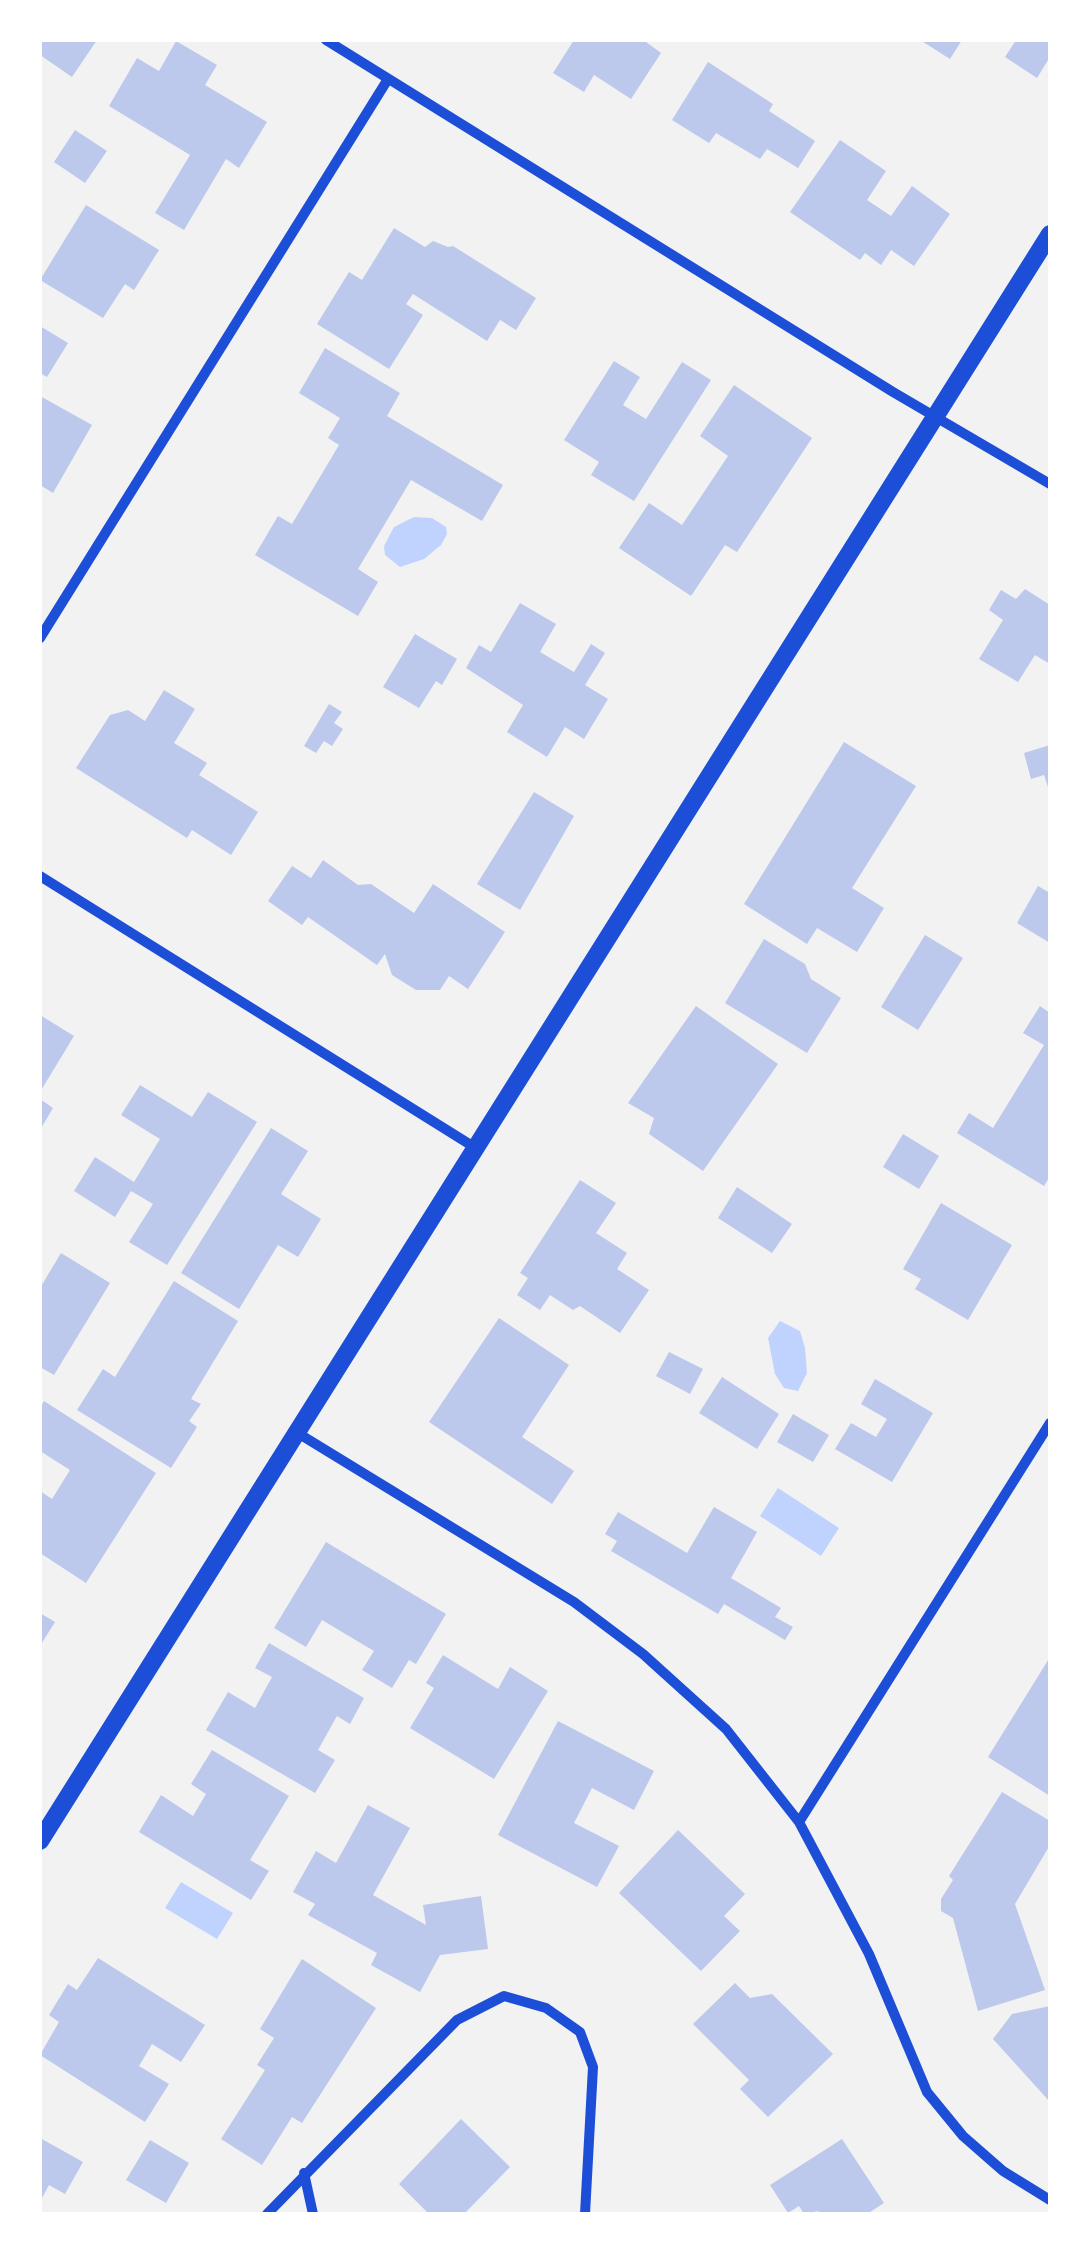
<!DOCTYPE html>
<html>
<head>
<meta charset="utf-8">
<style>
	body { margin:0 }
	#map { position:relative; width:1090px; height:2254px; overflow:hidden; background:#f2f2f2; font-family:Lato,sans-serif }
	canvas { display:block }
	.frame { position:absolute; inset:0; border:42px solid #fff; pointer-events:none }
</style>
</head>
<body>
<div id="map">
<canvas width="1090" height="2254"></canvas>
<div class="frame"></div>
</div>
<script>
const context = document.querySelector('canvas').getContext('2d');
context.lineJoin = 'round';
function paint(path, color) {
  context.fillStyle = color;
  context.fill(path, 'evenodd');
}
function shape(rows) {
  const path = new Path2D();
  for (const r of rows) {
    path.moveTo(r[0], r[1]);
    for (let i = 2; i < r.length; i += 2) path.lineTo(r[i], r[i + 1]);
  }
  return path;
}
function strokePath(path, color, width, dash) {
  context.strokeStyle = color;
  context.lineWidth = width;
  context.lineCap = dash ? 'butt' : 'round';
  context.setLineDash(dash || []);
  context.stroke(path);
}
paint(shape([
	[414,517,432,518,446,527,447,534,441,545,424,559,400,567,385,555,384,546,394,527],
	[780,1321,800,1331,805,1348,807,1373,798,1391,784,1388,775,1374,768,1338],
	[778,1488,839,1528,821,1556,760,1516],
	[181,1882,233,1913,217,1939,165,1908]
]), '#bfd3fe');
paint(shape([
	[40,40,97,40,72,77,40,55],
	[574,40,647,40,646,42,661,53,631,99,594,75,584,92,553,73],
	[920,40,962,40,950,59],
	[1016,40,1050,40,1050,57,1037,78,1005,57],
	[176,41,217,65,205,85,267,122,239,168,226,159,184,230,155,213,190,155,109,106,137,58,159,71],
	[708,62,773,104,769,111,815,141,798,168,767,149,760,159,716,133,709,143,672,120],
	[75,130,107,151,85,183,54,162],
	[840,140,886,171,867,200,891,216,912,186,950,214,914,266,891,250,881,265,865,253,860,260,790,212],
	[86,205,159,250,134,290,125,284,103,318,40,280],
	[394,228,425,247,433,241,448,247,453,246,536,298,516,330,500,320,487,341,413,294,406,304,423,315,389,369,317,324,349,272,362,280],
	[40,326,68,343,47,377,40,373],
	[325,348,400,393,387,416,503,485,482,521,411,480,358,569,378,582,358,616,255,555,278,516,292,524,339,445,328,438,340,418,299,393],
	[614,361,640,377,623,405,646,419,682,362,711,380,634,501,591,475,599,462,564,440],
	[734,385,812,438,737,552,725,545,691,596,619,548,649,503,682,525,728,456,700,436],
	[40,396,92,425,53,493,40,485],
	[1025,589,1050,605,1050,664,1035,655,1018,682,979,659,1003,620,989,610,1001,590,1016,599],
	[520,603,556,624,540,652,574,672,591,644,605,653,585,685,608,699,584,739,565,727,547,757,507,732,523,705,466,668,479,645,491,652],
	[415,634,457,659,442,685,436,681,419,708,383,687],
	[164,690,195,709,174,743,207,763,199,775,258,812,231,855,192,830,187,838,76,768,110,715,128,710,145,721],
	[329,704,342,712,334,723,343,729,332,746,324,741,316,753,304,746],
	[844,742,916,786,852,888,884,908,857,952,817,928,807,944,744,904],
	[1050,745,1050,790,1049,790,1044,775,1031,779,1024,753],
	[534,792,574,816,520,910,477,884],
	[323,860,358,885,371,884,414,913,433,884,505,932,468,989,449,976,440,990,416,990,392,975,385,954,377,965,308,917,302,925,268,901,292,866,311,878],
	[1038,886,1050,893,1050,943,1017,923],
	[925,935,963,958,918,1030,881,1007],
	[764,939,805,964,811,979,841,998,807,1053,725,1003],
	[696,1006,778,1064,703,1171,649,1134,654,1118,628,1103],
	[1040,1006,1050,1013,1050,1176,1044,1186,957,1133,969,1113,993,1128,1044,1045,1023,1033],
	[40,1015,74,1036,40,1092],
	[140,1085,192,1117,208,1092,257,1122,167,1265,129,1242,153,1204,131,1191,115,1217,74,1191,95,1157,134,1182,160,1139,121,1115],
	[40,1099,53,1108,40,1130],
	[271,1128,308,1151,281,1194,321,1219,298,1257,278,1245,239,1309,181,1273],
	[903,1134,939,1156,919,1189,883,1167],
	[580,1180,616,1203,596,1233,627,1253,617,1269,649,1290,620,1333,580,1306,573,1310,550,1295,540,1310,517,1295,528,1278,520,1273],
	[737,1187,792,1224,772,1253,718,1218],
	[941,1203,1012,1245,968,1320,915,1289,921,1279,903,1269],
	[61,1253,110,1283,54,1375,40,1367,40,1288],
	[174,1281,238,1321,191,1399,201,1404,189,1421,197,1427,171,1468,77,1410,103,1369,115,1377],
	[499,1318,569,1365,522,1437,574,1471,552,1504,429,1422],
	[669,1352,703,1369,690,1394,656,1376],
	[722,1377,779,1414,757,1449,699,1413],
	[875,1379,933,1413,892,1482,835,1449,851,1423,876,1437,887,1419,861,1404],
	[44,1401,156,1473,86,1583,40,1553,40,1491,52,1499,70,1470,40,1451,40,1408],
	[793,1414,829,1435,813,1462,777,1442],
	[714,1507,757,1532,731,1578,781,1608,775,1617,793,1627,785,1640,724,1604,718,1614,611,1551,617,1541,605,1534,618,1512,687,1553],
	[326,1542,446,1614,416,1664,409,1660,392,1688,362,1670,374,1651,322,1620,306,1647,274,1628],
	[40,1613,55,1622,40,1646],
	[269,1643,364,1698,350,1724,337,1716,318,1750,335,1760,315,1793,206,1730,228,1692,255,1708,272,1677,255,1668],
	[443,1655,498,1689,510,1667,548,1691,494,1779,410,1728,434,1688,426,1683],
	[1050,1657,1050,1796,988,1757],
	[558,1721,654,1771,634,1810,592,1788,574,1823,619,1846,597,1887,498,1835],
	[212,1750,289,1796,250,1860,269,1871,251,1900,139,1832,161,1795,193,1816,206,1794,191,1784],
	[1002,1792,1050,1821,1050,1845,1015,1904,1045,1990,978,2011,953,1918,941,1911,941,1899,953,1880,949,1876],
	[368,1805,410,1828,373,1895,426,1925,423,1905,481,1896,488,1949,440,1955,420,1992,371,1965,377,1953,308,1915,315,1904,293,1892,316,1851,336,1863],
	[678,1830,745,1894,724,1916,740,1931,701,1971,619,1893],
	[98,1958,205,2025,181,2062,152,2044,139,2066,169,2084,145,2122,40,2055,59,2022,49,2015,68,1984,77,1990],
	[302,1959,376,2008,302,2123,292,2117,262,2165,221,2139,265,2070,257,2065,274,2038,260,2029],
	[735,1983,750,1998,772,1994,833,2054,768,2117,740,2089,749,2080,693,2024],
	[1050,2006,1050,2102,993,2039,1012,2014],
	[461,2119,510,2167,464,2214,429,2214,399,2184],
	[40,2138,83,2162,65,2194,49,2185,40,2202],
	[842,2139,884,2203,867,2214,820,2214,818,2211,804,2214,799,2206,788,2213,770,2185],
	[150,2140,189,2163,166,2203,126,2180]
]), '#bdc9ec');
strokePath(shape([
	[326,40,893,392,1050,484],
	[40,638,388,79],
	[40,876,474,1147],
	[296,1432,574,1602,643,1654,726,1729,799,1822,869,1954,927,2092,963,2136,1003,2171,1050,2200],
	[799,1822,1050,1423],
	[304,2173,313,2214],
	[267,2214,457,2020,504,1996,546,2008,580,2032,593,2067,585,2214]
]), '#1d4ed8', 10);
strokePath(shape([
	[40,1841,1050,234]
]), '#1d4ed8', 18);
</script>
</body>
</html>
